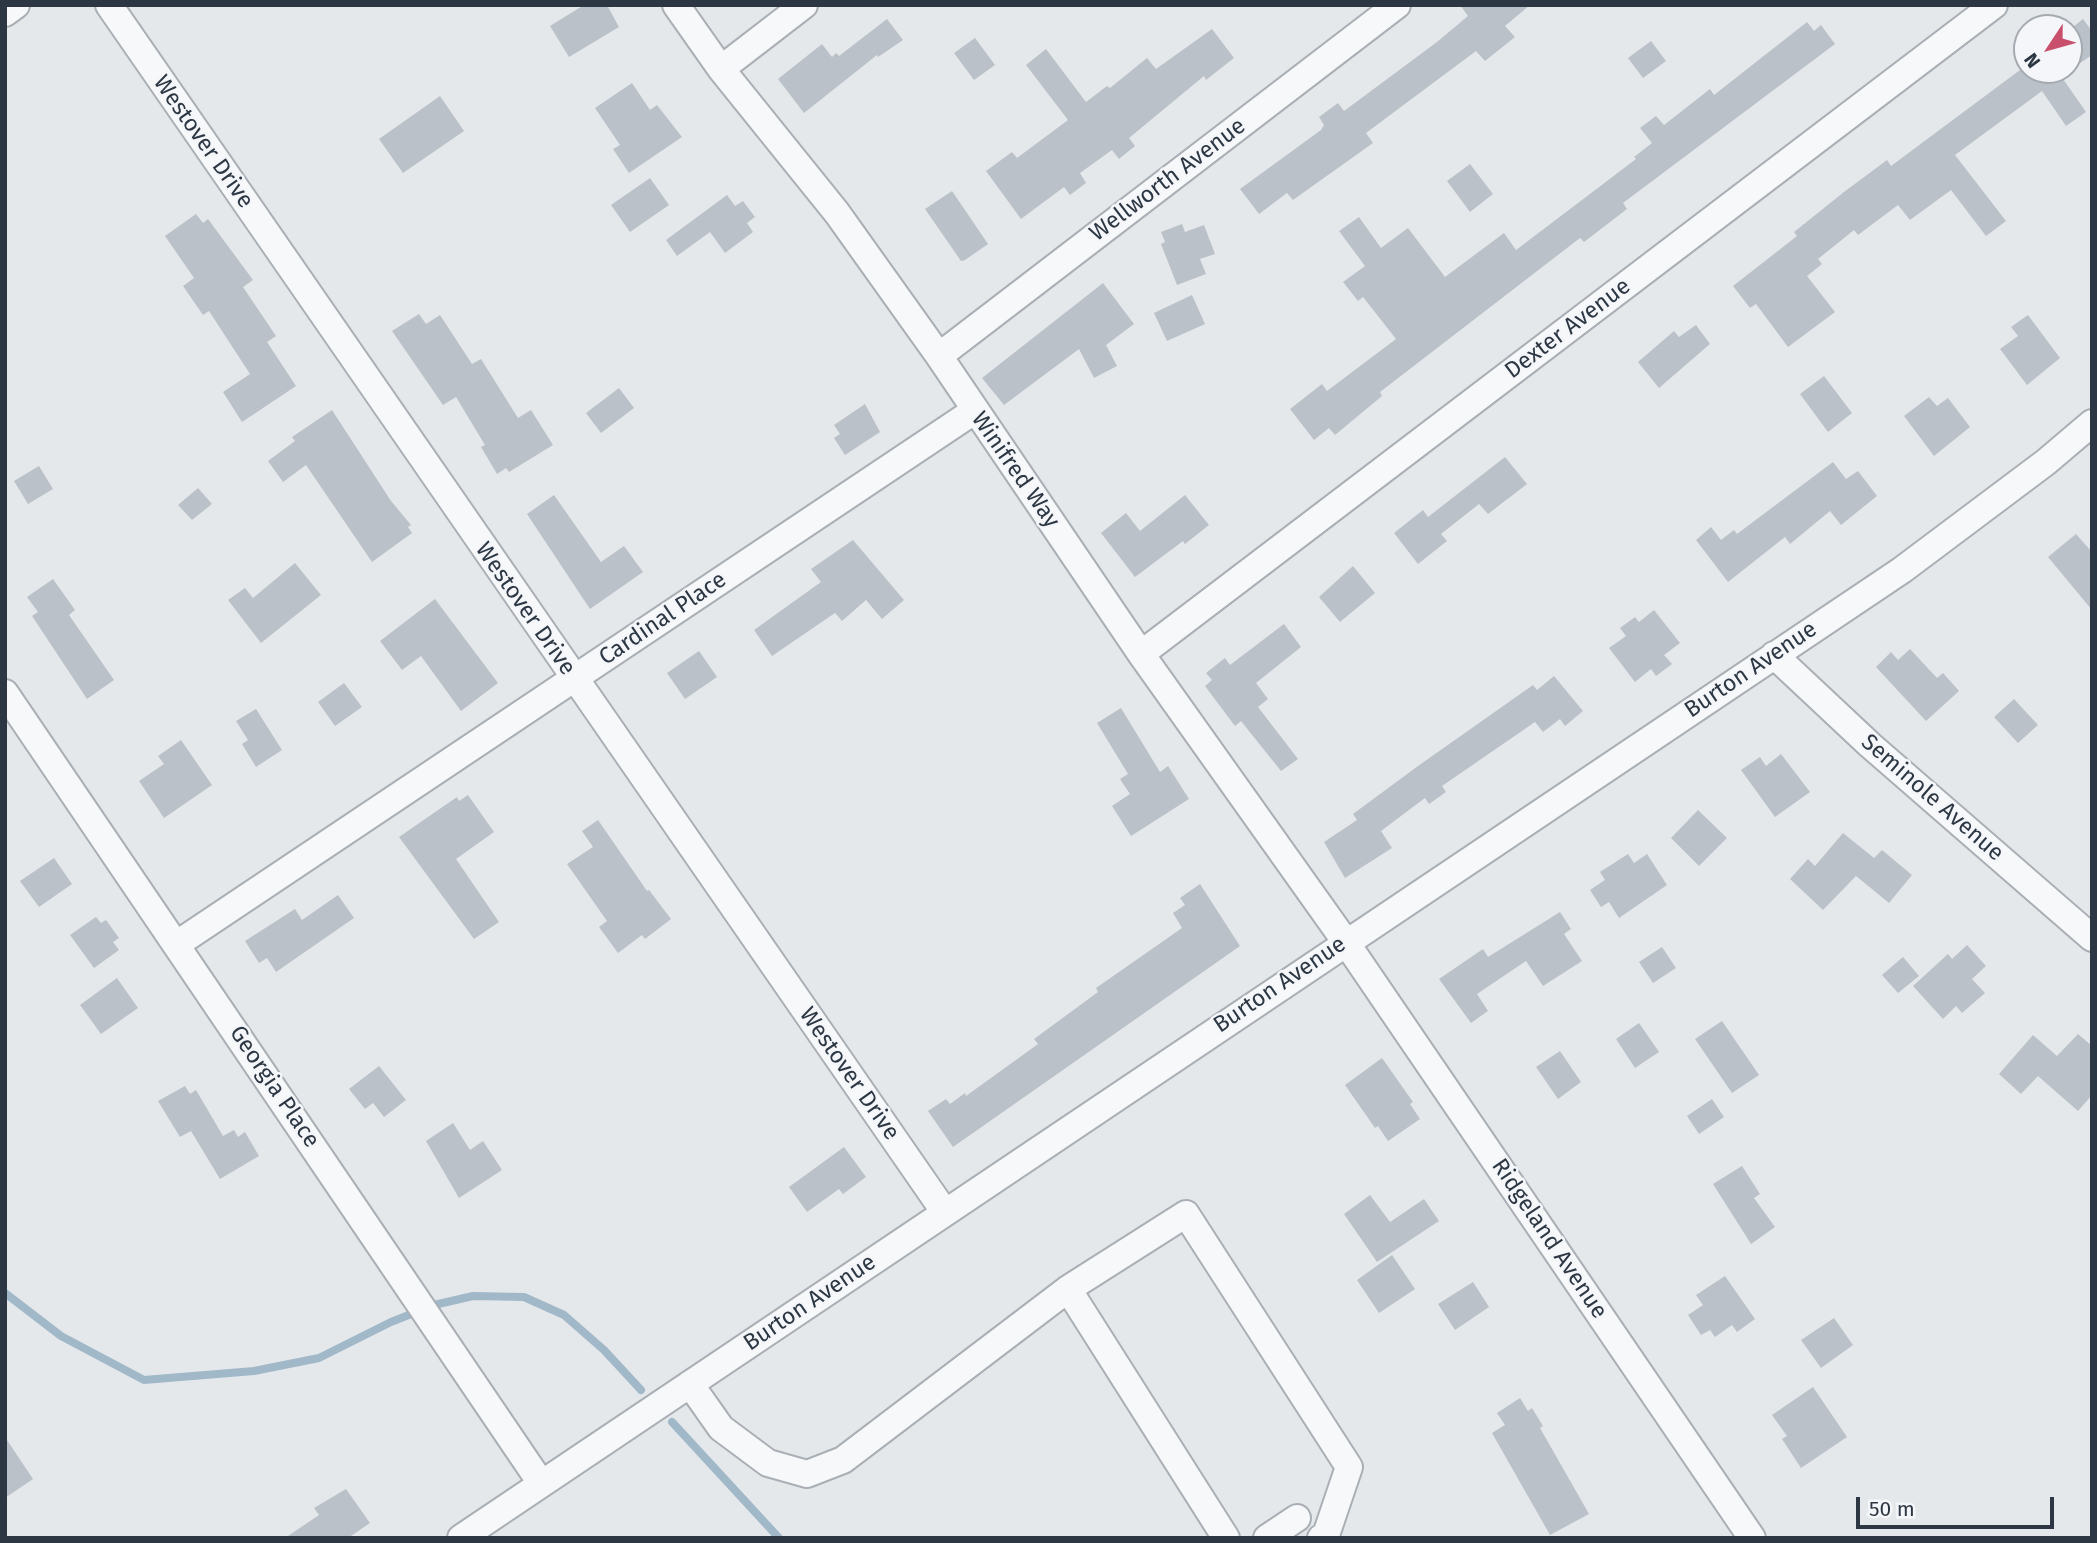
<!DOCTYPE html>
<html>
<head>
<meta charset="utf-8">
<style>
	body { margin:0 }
	#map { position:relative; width:2097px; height:1543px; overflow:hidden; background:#e4e8eb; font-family:"Fira Sans",sans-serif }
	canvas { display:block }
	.frame { position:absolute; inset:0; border:7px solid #2c3743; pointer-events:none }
	.north { position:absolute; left:2013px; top:14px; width:70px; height:70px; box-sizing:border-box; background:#f4f6f9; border:2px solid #a4aab0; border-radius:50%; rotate:234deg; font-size:19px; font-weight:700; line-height:28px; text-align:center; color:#2c3743 }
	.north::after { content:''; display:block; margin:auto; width:24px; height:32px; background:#c9506d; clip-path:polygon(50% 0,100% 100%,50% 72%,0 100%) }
	.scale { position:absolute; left:1856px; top:1497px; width:198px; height:32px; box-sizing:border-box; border:4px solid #2c3743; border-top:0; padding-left:9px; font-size:21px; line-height:24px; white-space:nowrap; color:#2c3743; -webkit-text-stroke:5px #f4f6f9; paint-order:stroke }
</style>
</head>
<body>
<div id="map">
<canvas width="2097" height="1543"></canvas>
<div class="frame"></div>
<div class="north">N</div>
<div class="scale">50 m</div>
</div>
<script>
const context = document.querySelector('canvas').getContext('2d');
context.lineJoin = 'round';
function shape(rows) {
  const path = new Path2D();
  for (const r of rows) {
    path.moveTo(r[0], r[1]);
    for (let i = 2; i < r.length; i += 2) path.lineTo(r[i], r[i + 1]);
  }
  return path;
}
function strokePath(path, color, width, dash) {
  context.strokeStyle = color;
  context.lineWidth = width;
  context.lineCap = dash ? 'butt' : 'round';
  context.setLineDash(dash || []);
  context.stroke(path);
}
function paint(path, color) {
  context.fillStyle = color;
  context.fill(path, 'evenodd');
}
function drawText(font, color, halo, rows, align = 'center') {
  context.font = font + ' "Fira Sans",sans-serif';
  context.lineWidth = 5;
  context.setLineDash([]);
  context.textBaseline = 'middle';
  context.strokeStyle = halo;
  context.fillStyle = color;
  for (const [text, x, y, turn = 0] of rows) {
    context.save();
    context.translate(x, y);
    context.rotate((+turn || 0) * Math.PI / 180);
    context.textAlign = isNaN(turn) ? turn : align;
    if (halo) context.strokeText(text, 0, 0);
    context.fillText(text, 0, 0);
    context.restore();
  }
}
strokePath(shape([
	[5,1293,61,1336,144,1380,254,1371,319,1358,391,1322,434,1305,473,1296,524,1297,564,1315,604,1350,641,1390],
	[672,1422,779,1538]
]), '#a1b8c9', 8);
paint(shape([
	[584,5,607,5,619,27,569,57,550,26],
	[1460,5,1530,5,1505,26,1515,37,1485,61,1476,51,1366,133,1373,143,1293,200,1287,193,1259,214,1240,189,1321,130,1324,125,1319,117,1338,103,1344,111,1437,42,1468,16],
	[887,19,903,40,878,57,877,55,804,113,778,79,822,44,832,57,836,53,839,56],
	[2083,19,2092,31,2092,55,2061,76,2086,112,2066,126,2042,91,1955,155,2006,221,1986,236,1951,190,1910,220,1898,205,1858,235,1854,230,1818,259,1822,264,1807,276,1835,312,1788,347,1759,308,1756,304,1750,308,1733,286,1797,236,1794,232,1844,192,1887,160,1891,166,2020,70,2069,70,2069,30],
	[1807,22,1814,31,1821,25,1835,44,1623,203,1627,209,1584,242,1580,238,1380,392,1382,396,1335,435,1329,428,1314,440,1290,409,1322,384,1327,391,1396,339,1363,297,1358,301,1343,282,1365,266,1339,231,1359,217,1381,248,1408,228,1445,277,1504,233,1516,250,1636,159,1634,157,1652,143,1640,128,1656,116,1664,125,1710,89,1714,95],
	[1212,29,1234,58,1206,80,1204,76,1129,138,1135,146,1119,159,1112,150,1080,173,1086,183,1070,195,1064,187,1021,219,986,171,1012,152,1017,158,1068,120,1026,65,1046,49,1086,102,1107,86,1110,88,1147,58,1156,69],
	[975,38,995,65,974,80,954,53],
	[1651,41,1666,61,1643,78,1628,58],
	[632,83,650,110,657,105,682,137,629,173,613,149,620,145,595,108],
	[440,96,464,131,403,173,379,139],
	[1470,164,1493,194,1470,212,1447,181],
	[650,178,669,205,630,232,611,205],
	[952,191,988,244,965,260,961,261,925,209],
	[727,195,735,206,743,201,755,217,747,223,753,232,725,253,710,232,677,256,666,240],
	[196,214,203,223,208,219,253,280,243,287,276,336,267,342,296,386,242,422,223,392,250,374,209,311,203,315,183,286,194,278,165,236],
	[1182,224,1185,232,1204,225,1215,254,1200,259,1206,274,1177,285,1161,244,1165,242,1161,232],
	[1103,283,1134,324,1106,345,1117,366,1094,378,1079,349,1004,405,982,378],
	[1192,295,1205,324,1167,341,1154,313],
	[419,314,426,324,440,315,472,364,481,359,518,418,531,410,553,445,509,472,506,468,497,474,481,447,485,445,456,397,443,405,392,331],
	[2028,315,2060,358,2027,385,2000,349,2018,336,2011,327],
	[1696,325,1710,344,1659,388,1638,362,1674,331,1679,337],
	[1824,376,1852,413,1828,432,1800,394],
	[619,388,634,408,601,433,586,413],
	[1929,397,1937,406,1948,398,1970,427,1934,456,1904,416],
	[865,404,880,432,845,455,834,438,840,434,834,425],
	[332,410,391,501,411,525,408,527,412,533,372,562,306,465,283,482,268,461,295,441,292,437],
	[1505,457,1527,484,1488,514,1479,504,1441,534,1447,541,1418,564,1394,533,1423,510,1428,517],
	[1833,462,1846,479,1858,471,1877,496,1841,525,1830,511,1790,544,1785,537,1728,582,1696,540,1711,527,1721,540,1734,530,1737,534],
	[39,466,53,489,28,504,14,481],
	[198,488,212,504,192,520,178,505],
	[554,495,601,562,624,546,643,572,590,609,527,514],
	[1185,495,1209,525,1185,544,1183,541,1135,577,1101,533,1126,513,1140,531],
	[2076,534,2092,552,2092,610,2048,557],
	[853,540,904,600,882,619,866,600,842,621,835,613,772,656,754,630,821,582,811,569],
	[295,563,321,595,261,643,228,600,245,588,253,598],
	[1353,566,1375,593,1340,622,1319,597],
	[53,579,75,610,69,615,114,680,87,699,32,616,38,612,27,597],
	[435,599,498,683,461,711,421,656,402,670,380,641],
	[1654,610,1680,643,1664,655,1672,664,1656,676,1651,669,1635,682,1609,648,1626,636,1620,628,1635,617,1639,622],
	[1284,624,1301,647,1256,683,1268,699,1258,707,1298,759,1281,771,1241,721,1235,726,1205,686,1212,680,1206,673,1225,658,1230,665],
	[1910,649,1937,678,1943,673,1959,691,1926,721,1876,667,1891,652,1898,660],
	[699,651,717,677,685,699,667,673],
	[1554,676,1583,711,1565,726,1560,719,1543,732,1535,722,1442,786,1446,792,1429,804,1425,798,1381,831,1392,848,1345,878,1324,842,1357,820,1353,814,1418,766,1533,685,1537,690],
	[344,683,362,707,335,726,318,702],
	[2014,699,2038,725,2018,743,1994,717],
	[1121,708,1160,772,1168,766,1189,799,1131,836,1112,806,1130,794,1120,779,1128,774,1097,723],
	[256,709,282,750,256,767,242,744,248,740,236,721],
	[181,740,212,785,164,818,139,781,164,764,158,756],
	[1781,754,1810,792,1775,817,1741,770,1760,757,1766,766],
	[468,795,494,832,456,859,499,922,474,939,399,837,457,797,459,801],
	[1698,810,1727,838,1699,866,1671,838],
	[598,820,647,891,649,890,671,919,645,939,642,935,618,953,599,927,607,921,567,864,593,847,582,831],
	[1843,833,1874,858,1882,850,1912,875,1889,903,1856,876,1823,910,1790,879,1808,859,1815,866],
	[1628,854,1634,863,1647,854,1667,885,1619,918,1609,902,1601,907,1590,890,1605,880,1600,872],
	[54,858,72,884,39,907,20,881],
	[1200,884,1240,946,953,1147,928,1111,946,1099,950,1104,965,1093,966,1096,1038,1044,1034,1039,1098,992,1096,988,1182,928,1173,913,1185,905,1180,898],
	[338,895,354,918,276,972,267,958,259,963,245,941,295,909,302,920],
	[1560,912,1571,929,1564,934,1582,961,1543,986,1526,961,1477,994,1488,1011,1471,1023,1439,979,1483,949,1488,957],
	[96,917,101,923,106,920,119,938,113,942,119,950,94,968,70,935],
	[1967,945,1986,966,1972,979,1985,993,1962,1013,1956,1006,1943,1019,1913,986,1948,954,1952,959],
	[1662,947,1676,968,1653,983,1639,962],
	[1903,957,1919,976,1898,993,1882,975],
	[117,978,138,1008,101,1034,80,1005],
	[1722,1021,1759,1075,1732,1093,1695,1039],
	[1639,1023,1659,1052,1635,1068,1616,1039],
	[2078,1034,2092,1046,2092,1095,2078,1111,2038,1076,2021,1094,1999,1074,2033,1035,2057,1056],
	[1560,1051,1581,1082,1558,1099,1536,1067],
	[1382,1058,1413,1102,1410,1104,1420,1119,1388,1141,1378,1126,1375,1128,1345,1085],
	[379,1066,406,1100,384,1117,373,1103,365,1109,349,1089],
	[185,1086,190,1094,196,1090,223,1136,234,1130,238,1137,245,1132,259,1156,220,1179,191,1131,180,1137,158,1101],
	[1712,1099,1724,1117,1699,1134,1687,1116],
	[453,1123,470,1150,483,1141,502,1170,459,1198,426,1141],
	[844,1147,866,1177,843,1194,839,1189,807,1212,789,1187],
	[1742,1166,1760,1194,1754,1198,1775,1227,1751,1244,1713,1184],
	[1370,1195,1390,1222,1424,1199,1439,1221,1377,1262,1344,1214],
	[1392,1255,1415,1289,1379,1313,1357,1280],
	[1725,1276,1755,1319,1737,1332,1732,1325,1715,1337,1710,1330,1701,1335,1688,1315,1703,1305,1696,1295],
	[1473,1282,1489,1307,1455,1330,1438,1304],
	[1834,1318,1853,1345,1821,1368,1801,1340],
	[1813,1387,1847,1437,1801,1468,1782,1439,1787,1436,1772,1415],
	[1520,1398,1528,1411,1532,1408,1543,1426,1540,1428,1589,1514,1550,1535,1492,1433,1505,1425,1497,1413],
	[5,1437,33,1479,5,1498],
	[346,1489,370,1523,348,1538,285,1538,319,1515,314,1508]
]), '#bbc1c8');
const minor = shape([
	[109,5,944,1211],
	[676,5,721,69,837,213,939,356,1141,654,1345,941,1752,1538],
	[5,13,16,5],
	[721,69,804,5],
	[939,356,1397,5],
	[1141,654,1994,5],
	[1774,655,1870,745,2092,938],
	[5,693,541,1483],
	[177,944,974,411],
	[1068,1289,1226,1538],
	[690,1384,721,1428,768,1463,807,1474,843,1460,1068,1289,1186,1214,1349,1467,1326,1535,1321,1538],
	[461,1538,1902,570,2046,462,2092,423],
	[1267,1538,1297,1518]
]);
strokePath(minor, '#a9afb5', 30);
strokePath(minor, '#f7f8fa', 26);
drawText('23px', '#2c3743', '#f4f6f9', [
	["Westover Drive",203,142,55],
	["Wellworth Avenue",1168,180,-37],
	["Dexter Avenue",1568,329,-37],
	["Winifred Way",1015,470,55],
	["Westover Drive",525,609,55],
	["Cardinal Place",663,619,-34],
	["Burton Avenue",1751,670,-34],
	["Seminole Avenue",1932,798,41],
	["Burton Avenue",1280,985,-34],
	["Westover Drive",849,1074,55],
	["Georgia Place",274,1087,56],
	["Ridgeland Avenue",1549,1239,56],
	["Burton Avenue",810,1303,-34]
]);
</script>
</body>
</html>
